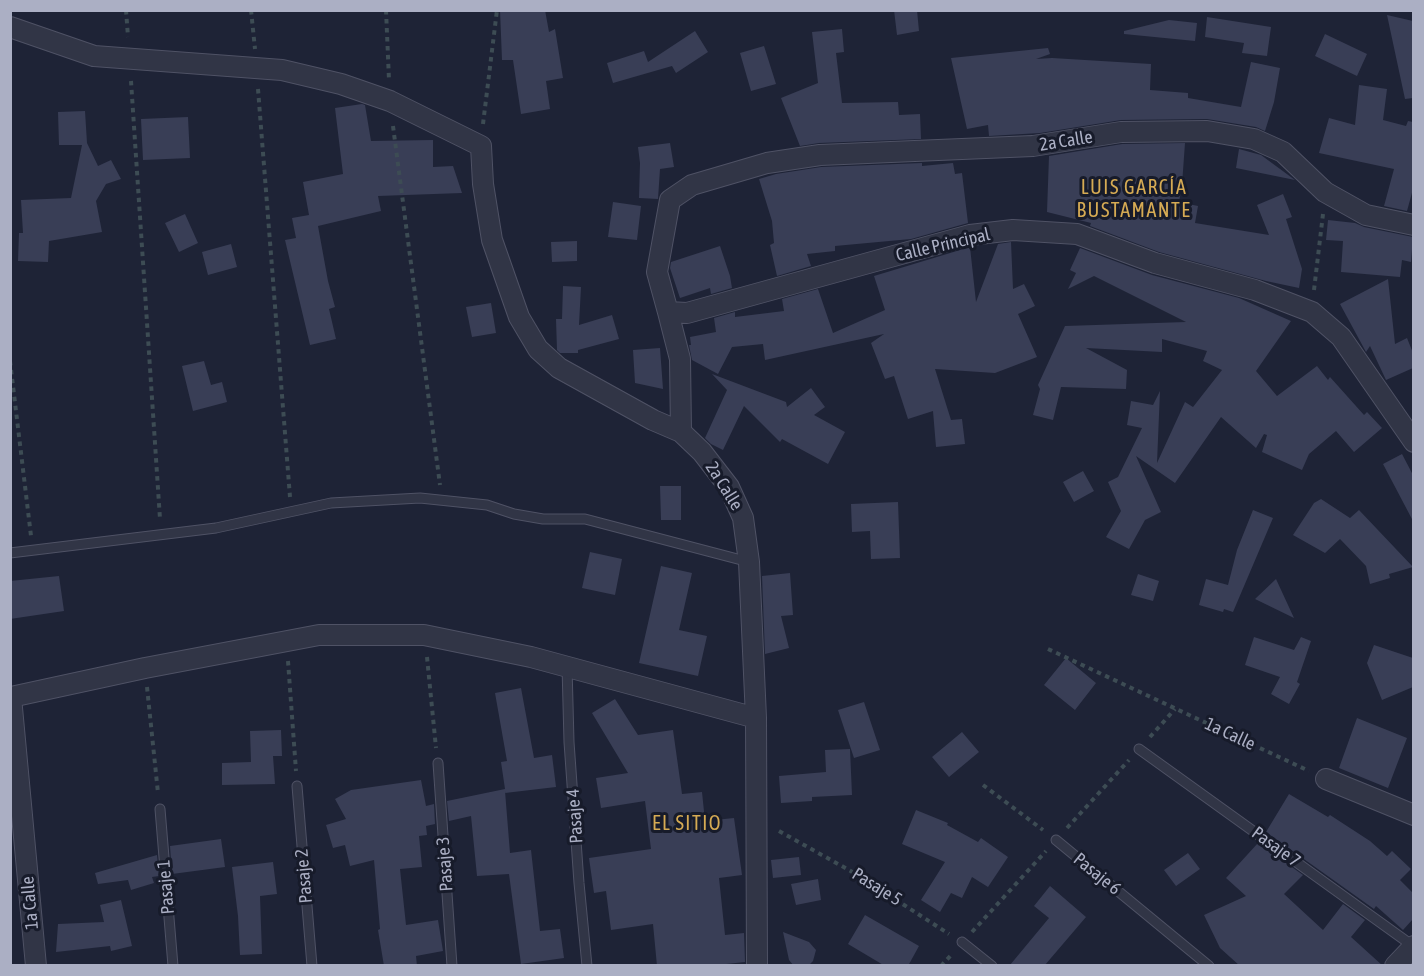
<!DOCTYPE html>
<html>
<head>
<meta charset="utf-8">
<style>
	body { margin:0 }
	#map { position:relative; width:1424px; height:976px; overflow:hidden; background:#1e2336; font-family:"Asap Condensed",sans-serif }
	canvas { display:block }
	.frame { position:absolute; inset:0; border:12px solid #abafc4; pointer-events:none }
</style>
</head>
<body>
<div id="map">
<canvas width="1424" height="976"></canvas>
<div class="frame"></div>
</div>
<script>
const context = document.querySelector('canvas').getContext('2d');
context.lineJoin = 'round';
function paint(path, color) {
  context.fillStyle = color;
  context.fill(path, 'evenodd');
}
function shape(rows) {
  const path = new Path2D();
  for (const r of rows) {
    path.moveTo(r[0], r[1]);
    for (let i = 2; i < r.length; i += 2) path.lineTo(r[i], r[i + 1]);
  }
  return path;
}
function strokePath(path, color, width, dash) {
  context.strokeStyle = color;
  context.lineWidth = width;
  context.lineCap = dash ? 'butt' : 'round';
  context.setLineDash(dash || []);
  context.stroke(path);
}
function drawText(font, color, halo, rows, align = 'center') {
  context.font = font + ' "Asap Condensed",sans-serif';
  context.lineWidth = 6;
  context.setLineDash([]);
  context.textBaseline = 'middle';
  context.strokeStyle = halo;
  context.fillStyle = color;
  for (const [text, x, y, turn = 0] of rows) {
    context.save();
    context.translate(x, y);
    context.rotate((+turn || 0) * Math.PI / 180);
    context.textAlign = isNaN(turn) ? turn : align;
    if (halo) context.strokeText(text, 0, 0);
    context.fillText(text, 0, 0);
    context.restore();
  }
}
paint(shape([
	[500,10,545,10,549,32,555,29,563,78,546,81,550,109,521,114,513,60,502,60],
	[894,10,917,10,919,31,897,35],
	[1387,15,1413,21,1413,98,1405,99],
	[1207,17,1271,27,1267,56,1242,53,1244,43,1205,37],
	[1169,20,1197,23,1195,41,1124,34,1124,31],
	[842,29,844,52,836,53,842,103,898,102,899,115,920,114,921,139,819,143,800,146,781,98,818,83,812,32],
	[695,31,708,52,676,73,672,66,613,83,607,63,644,51,648,62],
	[1325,34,1367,54,1357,76,1315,56],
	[764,46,776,84,751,91,740,53],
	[1048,48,1050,54,1036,59,1052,58,1151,64,1150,90,1188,93,1188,98,1241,107,1251,62,1280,68,1274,102,1265,131,1256,127,1207,119,1121,120,1040,133,989,136,988,125,967,129,951,58],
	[1359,85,1387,89,1383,120,1406,126,1408,121,1413,122,1413,189,1407,211,1384,206,1394,169,1319,153,1329,118,1355,125],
	[362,104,365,105,371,141,433,140,433,167,453,166,462,193,378,196,381,211,318,226,328,281,335,307,329,309,336,339,310,345,285,240,296,238,292,218,309,215,303,182,343,174,335,108],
	[85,111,87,143,98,166,111,160,121,179,106,184,96,201,102,232,49,241,48,262,18,261,19,233,23,233,21,200,71,198,82,145,59,145,58,112],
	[188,117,190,158,143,160,141,119],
	[670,143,674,167,660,169,658,199,639,198,640,163,638,147],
	[1185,143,1182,185,1179,202,1198,206,1195,223,1269,235,1257,205,1283,194,1292,217,1286,219,1302,269,1299,288,1266,281,1159,252,1090,226,1091,223,1047,212,1049,156,1122,144],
	[1239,149,1261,155,1295,180,1236,168],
	[922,163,922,166,953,163,955,174,962,173,968,223,911,239,835,246,835,251,807,254,811,266,777,276,770,245,774,243,772,221,759,179,776,174,821,167],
	[613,202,641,206,637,240,608,237],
	[185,214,198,243,179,252,165,223],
	[1328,220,1355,223,1364,227,1413,237,1411,262,1402,260,1400,277,1341,272,1343,241,1326,240],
	[577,241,577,261,552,262,551,242],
	[1011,242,1013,289,1024,284,1035,306,1018,314,1037,357,995,373,935,369,951,420,962,419,965,444,936,447,933,411,908,419,894,376,885,379,871,343,884,334,765,360,763,344,732,347,718,374,692,360,689,345,691,345,690,337,716,332,714,318,735,312,735,317,784,311,782,299,818,289,833,333,885,310,874,276,970,247,976,302,998,244],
	[231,244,237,267,208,275,202,252],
	[720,246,730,276,732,288,711,294,710,288,680,298,670,268,671,262],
	[1080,248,1152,275,1239,298,1291,321,1256,371,1277,396,1317,366,1328,380,1330,377,1364,415,1367,412,1382,428,1354,452,1336,431,1309,454,1302,470,1262,452,1267,435,1264,434,1256,448,1221,417,1175,483,1136,456,1161,512,1145,520,1129,549,1106,537,1121,511,1108,482,1118,477,1142,428,1127,425,1131,401,1153,405,1160,391,1157,463,1185,402,1193,407,1222,370,1203,361,1207,351,1162,339,1162,352,1086,348,1127,370,1126,389,1061,387,1053,420,1033,415,1040,389,1038,385,1065,326,1186,322,1094,276,1068,289,1076,273,1070,270],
	[1388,279,1395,344,1407,338,1413,353,1413,368,1386,380,1370,346,1366,352,1340,304],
	[563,286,581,287,579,325,612,315,619,339,578,350,578,353,560,353,557,350,556,319,562,319],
	[491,303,496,333,472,337,466,307],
	[660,348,663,389,635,383,633,350],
	[204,361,211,385,222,382,227,402,193,411,182,366],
	[712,374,786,402,787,407,811,388,825,407,814,415,845,432,828,464,782,439,780,442,744,406,723,450,711,444,705,438,727,390],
	[1402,454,1413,475,1413,521,1383,464],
	[1083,471,1094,491,1074,502,1063,482],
	[660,486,681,486,681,520,661,520],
	[1321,499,1350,518,1359,510,1413,567,1389,574,1390,578,1370,584,1366,566,1340,539,1325,553,1293,535,1314,503],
	[898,502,900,558,871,559,870,531,852,532,851,504],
	[1253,510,1273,518,1233,612,1224,609,1223,612,1199,605,1206,579,1228,585,1237,550],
	[590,552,622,559,615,595,582,588],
	[661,566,692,573,679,630,707,636,698,676,639,663],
	[790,573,793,615,781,616,789,648,765,654,762,576],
	[1138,574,1159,581,1153,601,1131,595],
	[59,576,64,611,10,619,10,581],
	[1276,579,1294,618,1255,599],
	[1254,637,1294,650,1301,637,1311,641,1297,682,1300,684,1289,704,1271,694,1280,677,1245,665],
	[1374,645,1413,658,1413,687,1382,700,1367,663],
	[1066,658,1096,683,1075,710,1044,685],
	[521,688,534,758,552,755,556,787,505,793,505,791,510,853,531,850,540,931,560,929,564,958,521,964,509,874,477,876,471,816,449,821,447,801,505,789,501,762,507,761,495,693],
	[615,699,638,735,673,730,682,794,702,792,705,821,734,818,742,875,719,878,725,935,744,933,745,962,708,966,657,966,653,924,611,930,606,891,594,893,589,858,651,849,645,801,601,808,596,778,628,773,592,713],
	[864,702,880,750,854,758,838,710],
	[1357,718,1407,738,1388,788,1339,768],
	[281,730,282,756,273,756,275,784,222,785,222,763,251,762,250,731],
	[962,732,979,752,949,777,932,757],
	[850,749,852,795,812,797,812,801,781,803,779,776,826,772,825,750],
	[421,780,426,806,434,804,435,824,426,826,427,835,419,836,422,867,400,869,406,925,438,920,443,951,416,956,417,966,384,966,378,930,380,929,374,860,350,866,345,845,333,848,326,825,346,819,335,799,351,790],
	[1289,794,1328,817,1330,815,1370,841,1387,856,1392,851,1411,869,1400,880,1413,893,1413,919,1403,930,1376,906,1374,909,1266,832],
	[916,810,948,823,947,825,978,842,981,838,1008,857,988,887,972,877,962,898,951,893,940,912,921,900,945,862,902,844],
	[221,839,225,867,172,874,170,846],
	[1258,843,1303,875,1284,894,1323,930,1343,904,1365,920,1351,937,1383,966,1240,966,1220,948,1204,915,1246,896,1226,878],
	[1188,853,1200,869,1176,886,1164,870],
	[157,855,159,876,152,877,154,883,131,890,128,880,98,884,95,873],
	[799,857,801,875,773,878,771,860],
	[273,862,277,894,260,896,262,954,240,955,238,916,232,867],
	[818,879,821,900,796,905,791,884],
	[1050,886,1086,917,1045,965,1010,965,1049,918,1034,906],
	[121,900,132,946,111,951,110,946,56,952,58,924,104,922,100,905],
	[865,915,919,946,908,966,885,966,848,944],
	[783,932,809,942,816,950,813,961,808,966,794,966,789,960]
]), '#393e56');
const lane = shape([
	[10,553,216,528,331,503,420,498,487,505,514,514,543,519,585,519,749,562],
	[567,666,569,742,579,883,587,966],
	[1139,749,1413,946],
	[438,763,452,966],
	[297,786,312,966],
	[160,809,173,966],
	[1056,840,1209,966],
	[962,942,992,966]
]);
const street = shape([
	[10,27,94,56,282,70,341,84,390,101,481,146,483,184,492,240,519,317,538,349,559,368,653,420,681,432,702,452,729,487,743,518,749,562,756,718,757,966],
	[668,312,657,272,670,200,692,185,767,163,820,155,1033,146,1121,132,1207,131,1254,139,1283,152,1325,192,1366,215,1414,225],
	[681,432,680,359,668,312,687,313,970,235,1013,230,1077,234,1155,263,1255,290,1312,312,1341,337,1414,442],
	[1326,779,1414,815],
	[36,966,11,697,145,668,319,635,424,635,531,657,756,718],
	[1395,966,1414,946]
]);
strokePath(lane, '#4f5265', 11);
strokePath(street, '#4f5265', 22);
strokePath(shape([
	[126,10,128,37],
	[251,10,255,49],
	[386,10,389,80],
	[131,81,160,519],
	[258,89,290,497],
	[483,124,497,10],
	[393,126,440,485],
	[1314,290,1323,214],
	[10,361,31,536],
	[1048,649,1309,771],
	[427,657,436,748],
	[288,661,296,771],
	[147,687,158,793],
	[1150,737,1175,709],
	[983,785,1043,830],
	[1067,828,1129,760],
	[779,831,856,874,949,934],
	[972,932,1046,851],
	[941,966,953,953]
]), '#3d4c54', 4, [4.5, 4.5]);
strokePath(lane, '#313546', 9);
strokePath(street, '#313546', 20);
drawText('18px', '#abafc4', '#171b2a', [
	["2a Calle",1066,141,-9],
	["Calle Principal",943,245,-13],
	["2a Calle",724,486,58],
	["1a Calle",1230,734,25],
	["Pasaje 4",575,816,-94],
	["Pasaje 7",1276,847,36],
	["Pasaje 3",445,864,-94],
	["Pasaje 6",1097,874,39],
	["Pasaje 2",304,876,-95],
	["Pasaje 1",166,887,-95],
	["Pasaje 5",877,887,32],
	["1a Calle",30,903,-95]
]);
context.letterSpacing = '1.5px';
drawText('20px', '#d6ab54', '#171b2a', [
	["LUIS GARCÍA",1134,188],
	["BUSTAMANTE",1134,211],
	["EL SITIO",687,824]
]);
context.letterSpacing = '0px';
</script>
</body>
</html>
